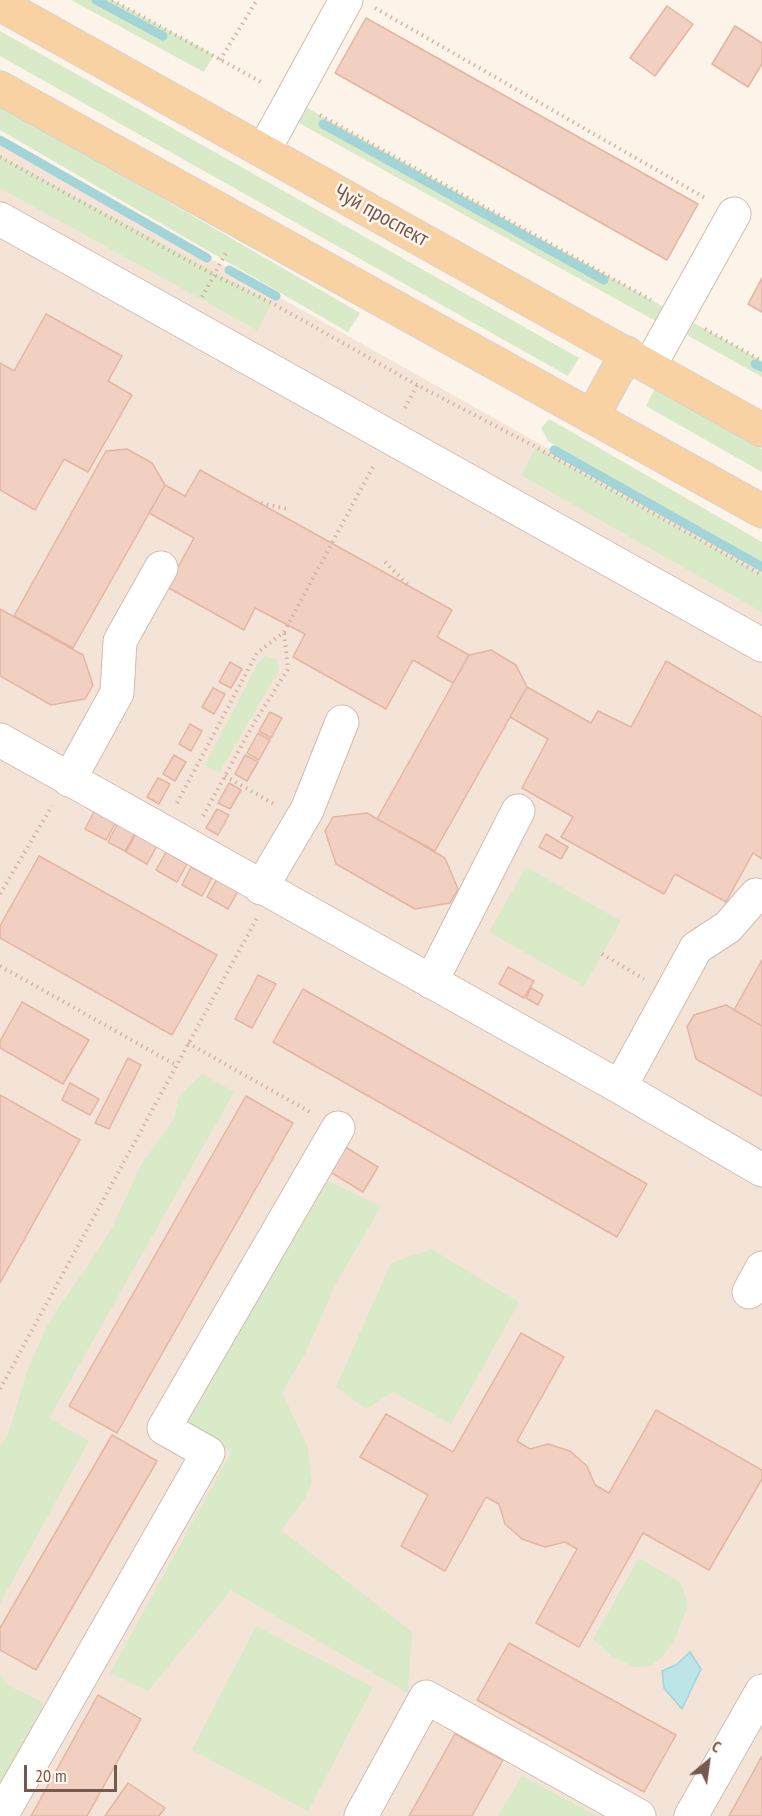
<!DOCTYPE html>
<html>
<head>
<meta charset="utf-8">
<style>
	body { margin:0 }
	#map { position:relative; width:762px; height:1816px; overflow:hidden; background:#fcf3e9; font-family:"PT Sans Narrow",sans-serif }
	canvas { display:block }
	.north { position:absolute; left:678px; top:1732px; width:60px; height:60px; -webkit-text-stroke:4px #fff7ef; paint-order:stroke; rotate:29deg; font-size:16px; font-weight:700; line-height:24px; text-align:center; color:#77584c }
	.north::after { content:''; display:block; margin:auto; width:21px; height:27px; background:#77584c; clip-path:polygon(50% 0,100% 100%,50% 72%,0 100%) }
	.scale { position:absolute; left:24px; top:1765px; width:93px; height:27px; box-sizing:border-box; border:3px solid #77584c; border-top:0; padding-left:8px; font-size:18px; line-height:21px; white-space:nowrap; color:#77584c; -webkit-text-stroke:4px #fff7ef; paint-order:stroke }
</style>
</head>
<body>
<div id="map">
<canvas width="762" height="1816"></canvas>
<div class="north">С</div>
<div class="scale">20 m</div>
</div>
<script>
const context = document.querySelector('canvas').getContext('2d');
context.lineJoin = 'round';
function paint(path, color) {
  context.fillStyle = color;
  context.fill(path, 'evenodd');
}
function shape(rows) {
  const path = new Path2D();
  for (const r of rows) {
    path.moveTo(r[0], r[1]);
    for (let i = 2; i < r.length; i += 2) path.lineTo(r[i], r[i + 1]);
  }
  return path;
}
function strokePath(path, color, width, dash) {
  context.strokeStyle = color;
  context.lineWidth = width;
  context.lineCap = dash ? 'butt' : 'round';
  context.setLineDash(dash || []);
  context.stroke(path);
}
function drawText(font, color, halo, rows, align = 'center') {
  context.font = font + ' "PT Sans Narrow",sans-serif';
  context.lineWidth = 5;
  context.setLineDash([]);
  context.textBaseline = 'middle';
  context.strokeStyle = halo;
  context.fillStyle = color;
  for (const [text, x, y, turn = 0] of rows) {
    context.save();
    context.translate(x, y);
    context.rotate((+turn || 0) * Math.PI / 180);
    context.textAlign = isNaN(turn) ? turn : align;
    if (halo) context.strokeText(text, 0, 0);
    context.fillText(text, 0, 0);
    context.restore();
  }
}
paint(shape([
	[0,140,762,569,762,1816,0,1816]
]), '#f4e4d7');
paint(shape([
	[71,0,112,0,214,55,204,72],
	[0,31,266,181,579,358,568,376,0,56],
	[0,104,360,313,348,332,0,130],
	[307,108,678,315,670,329,299,123],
	[0,156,272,303,257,330,0,188],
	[694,323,762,361,762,377,687,335],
	[655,388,762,449,762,472,646,406],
	[549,419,762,542,762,564,587,467,548,441,541,428],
	[536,447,762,575,762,612,521,475],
	[265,656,276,659,279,670,219,773,205,765,258,663],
	[526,867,621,921,584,986,489,932],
	[202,1074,234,1092,49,1418,89,1441,0,1603,0,1446,8,1435,26,1374,48,1323,87,1267,112,1228,141,1165,174,1119,179,1096],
	[328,1181,381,1206,335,1285,305,1354,282,1392,308,1448,312,1480,305,1499,281,1530,412,1632,408,1693,231,1590,148,1691,110,1673,231,1452,185,1423],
	[431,1249,519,1302,451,1424,393,1392,366,1409,336,1387,391,1263],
	[639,1558,681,1583,688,1605,676,1637,662,1657,650,1666,635,1667,613,1657,593,1639],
	[256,1626,373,1687,308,1811,192,1750],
	[0,1675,9,1686,44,1703,0,1786],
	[522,1776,597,1816,498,1816]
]), '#d8eac7');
const water = shape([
	[690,1652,701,1669,682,1709,664,1688,662,1671,676,1665,690,1652]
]);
paint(water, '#bde4e6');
strokePath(water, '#a3d4d8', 1.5);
strokePath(shape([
	[96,0,163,36],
	[323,124,604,280],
	[0,140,207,258],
	[229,270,276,296],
	[755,364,762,367],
	[554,450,762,567]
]), '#a3d4d8', 9);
const building = shape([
	[667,6,693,24,655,76,630,58,667,6],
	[366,18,698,204,667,260,335,73,366,18],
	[735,26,762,43,762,64,748,87,712,64,735,26],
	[762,278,762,312,748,304,762,278],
	[46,314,122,356,108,381,132,395,88,472,64,459,35,510,0,490,0,363,14,371,46,314],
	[127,449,152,463,165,485,73,648,14,616,106,451,127,449],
	[200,470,452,610,437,637,469,655,453,683,413,660,386,709,293,657,305,634,255,608,244,630,167,587,194,538,149,513,165,485,185,496,200,470],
	[0,609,83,655,93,685,85,699,51,705,0,676,0,609],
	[491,650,516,665,527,687,435,851,377,819,469,655,491,650],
	[666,661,762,717,762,859,753,853,726,902,675,874,664,894,561,837,573,817,522,788,548,739,510,717,527,687,591,723,598,711,631,727,666,661],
	[230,662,242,669,231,688,219,682,230,662],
	[213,688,225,694,214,714,202,707,213,688],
	[270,712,282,718,271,738,259,731,270,712],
	[190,724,202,731,191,751,179,744,190,724],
	[258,733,270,740,259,760,247,753,258,733],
	[174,755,186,762,175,781,163,774,174,755],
	[245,755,258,762,247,781,235,774,245,755],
	[158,778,170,784,159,804,147,797,158,778],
	[229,783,241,790,230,809,218,803,229,783],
	[217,809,229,815,218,835,206,828,217,809],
	[95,810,116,822,106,840,85,829,95,810],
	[367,813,445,858,458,889,450,903,415,909,336,864,325,831,333,817,367,813],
	[118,823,135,833,125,851,108,842,118,823],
	[136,834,157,846,147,864,126,852,136,834],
	[546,834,568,847,561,859,539,847,546,834],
	[166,852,187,864,177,882,156,870,166,852],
	[39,856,217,955,172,1035,0,938,0,926,39,856],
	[191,867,212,878,202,896,182,885,191,867],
	[217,879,238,891,228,909,207,897,217,879],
	[762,960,762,1026,734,1010,762,960],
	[508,967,534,981,524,998,499,984,508,967],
	[258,975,276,984,252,1028,235,1019,258,975],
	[531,988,543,995,538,1005,526,998,531,988],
	[303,989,647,1184,617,1237,273,1042,303,989],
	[22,1002,89,1040,63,1084,0,1048,0,1041,22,1002],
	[726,1005,762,1026,762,1096,696,1059,687,1027,694,1015,726,1005],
	[128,1058,141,1065,109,1129,95,1123,128,1058],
	[70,1083,99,1099,90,1115,62,1100,70,1083],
	[0,1095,80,1140,0,1283,0,1095],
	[246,1096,293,1123,117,1433,69,1406,246,1096],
	[342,1145,378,1167,363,1192,327,1170,342,1145],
	[521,1333,564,1357,517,1441,530,1449,548,1444,570,1451,587,1466,595,1485,609,1493,656,1410,762,1470,762,1479,709,1570,643,1533,579,1647,536,1623,577,1549,565,1542,545,1547,522,1539,505,1524,499,1504,486,1497,445,1571,401,1546,428,1495,360,1457,386,1414,453,1452,521,1333],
	[112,1435,157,1461,36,1670,0,1650,0,1628,112,1435],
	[509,1643,676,1735,644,1792,477,1700,509,1643],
	[98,1695,141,1719,87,1816,31,1816,98,1695],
	[455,1734,503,1760,472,1816,409,1816,455,1734],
	[762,1756,762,1816,729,1816,762,1756],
	[128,1783,165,1808,159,1816,105,1816,128,1783]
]);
paint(building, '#f1d0c1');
strokePath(building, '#e4b5a1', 1.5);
const minor = shape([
	[264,150,346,0],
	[0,219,762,645],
	[650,365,734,214],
	[0,740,620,1087,762,1170],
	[69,780,117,693,120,641,161,568],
	[261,888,307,810,342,722],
	[431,982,518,811],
	[620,1087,696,948,728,927,756,895],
	[749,1292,762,1268],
	[1,1816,208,1453,164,1428,338,1128],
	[361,1816,426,1697,639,1816],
	[691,1816,762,1691]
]);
const major = shape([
	[0,4,762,430],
	[0,88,762,511],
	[592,417,627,353]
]);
strokePath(minor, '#d1bcb1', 35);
strokePath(major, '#d9d0cd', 35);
strokePath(shape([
	[112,0,263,83],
	[375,8,707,199],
	[220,60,257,0],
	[320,115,651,300],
	[0,157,214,275,272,303,417,385,536,447,762,575],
	[202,297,227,251],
	[705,329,762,361],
	[405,408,417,385],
	[261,503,288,509],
	[385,562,409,586],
	[225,776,274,804],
	[177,803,257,653,284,632,374,465],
	[203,816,254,723,288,669,284,632],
	[0,894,52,806],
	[602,954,644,979],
	[0,966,176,1065],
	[188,1043,310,1112],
	[0,1389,257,918]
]), '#d7b3a3', 4, [1.5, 4.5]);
strokePath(minor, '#fff', 33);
strokePath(major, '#f9d2a3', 33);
drawText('22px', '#77584c', '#fff7ef', [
	["Чуй проспект",381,216,29]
]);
</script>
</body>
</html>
